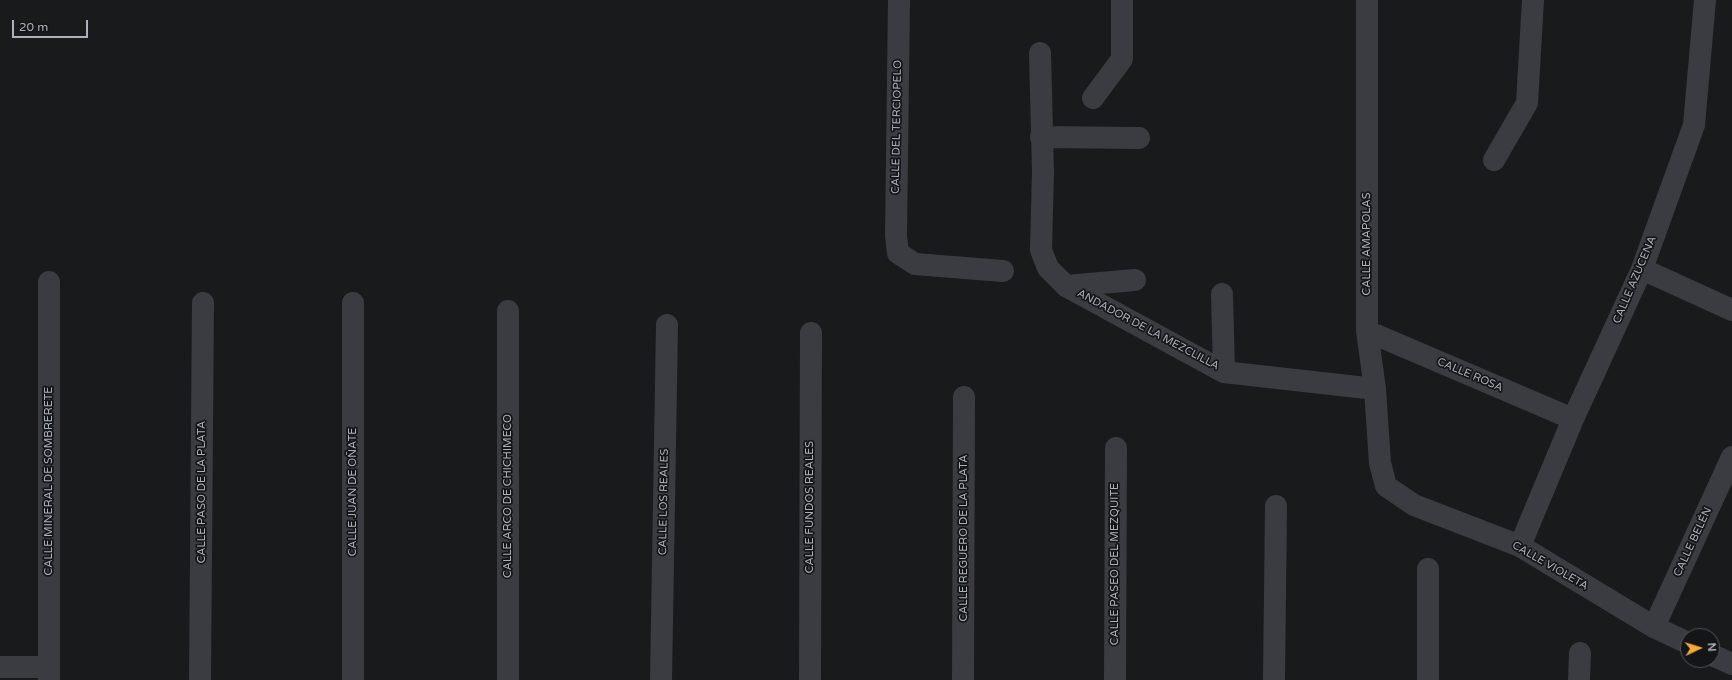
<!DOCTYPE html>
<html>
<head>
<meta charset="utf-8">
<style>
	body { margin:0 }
	#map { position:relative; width:1732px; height:680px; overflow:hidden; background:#191a1c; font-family:"Varela Round",sans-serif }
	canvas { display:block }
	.north { position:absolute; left:1680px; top:628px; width:40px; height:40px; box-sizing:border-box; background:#141517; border:1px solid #515459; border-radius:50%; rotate:86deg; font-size:11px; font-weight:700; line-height:16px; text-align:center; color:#acb2bc }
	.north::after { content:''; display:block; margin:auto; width:14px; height:18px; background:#f7aa36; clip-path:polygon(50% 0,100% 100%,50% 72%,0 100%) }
	.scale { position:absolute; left:12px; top:20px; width:76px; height:18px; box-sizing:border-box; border:2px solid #acb2bc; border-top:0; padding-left:5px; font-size:12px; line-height:14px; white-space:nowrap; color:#acb2bc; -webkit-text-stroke:3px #141517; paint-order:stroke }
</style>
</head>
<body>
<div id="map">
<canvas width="1732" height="680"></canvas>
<div class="north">N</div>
<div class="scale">20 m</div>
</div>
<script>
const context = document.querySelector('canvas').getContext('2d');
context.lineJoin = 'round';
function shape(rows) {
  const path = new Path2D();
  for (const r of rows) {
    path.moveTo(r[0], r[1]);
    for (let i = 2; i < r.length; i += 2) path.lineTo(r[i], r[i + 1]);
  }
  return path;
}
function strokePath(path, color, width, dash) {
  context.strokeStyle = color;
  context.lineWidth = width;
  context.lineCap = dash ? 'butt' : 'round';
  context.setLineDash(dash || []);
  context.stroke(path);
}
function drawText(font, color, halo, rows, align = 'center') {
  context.font = font + ' "Varela Round",sans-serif';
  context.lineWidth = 3.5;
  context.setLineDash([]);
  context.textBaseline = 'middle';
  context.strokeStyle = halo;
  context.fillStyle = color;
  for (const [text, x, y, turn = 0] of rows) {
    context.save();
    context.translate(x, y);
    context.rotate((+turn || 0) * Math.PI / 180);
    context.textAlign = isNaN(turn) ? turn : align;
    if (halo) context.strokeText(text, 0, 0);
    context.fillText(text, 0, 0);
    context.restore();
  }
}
strokePath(shape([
	[899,0,896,236,898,253,915,264,1003,271],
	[1367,0,1367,331,1375,389,1380,463,1386,486,1414,505,1520,546,1654,627,1688,643],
	[1040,53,1043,171,1041,250,1048,268,1066,286,1224,372,1375,389],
	[1093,98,1122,59,1122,0],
	[1041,137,1139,138],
	[1494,160,1527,103,1533,0],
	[1642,269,1732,310],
	[49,282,49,680],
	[1066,286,1135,280],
	[1222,294,1224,372],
	[353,303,353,680],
	[1367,331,1573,419],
	[1520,546,1573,419,1642,269,1694,125,1705,0],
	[1654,627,1732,457],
	[1712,655,1732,664],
	[0,667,49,667],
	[200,680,203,303],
	[508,680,508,311],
	[661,680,667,325],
	[810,680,811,333],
	[963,680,964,397],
	[1115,680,1116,448],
	[1274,680,1276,506],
	[1428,680,1428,569],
	[1579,680,1580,653]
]), '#3a3c41', 22);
drawText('11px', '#acb2bc', '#141517', [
	["CALLE DEL TERCIOPELO",897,127,-89],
	["CALLE AMAPOLAS",1367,244,-90],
	["CALLE AZUCENA",1635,280,-67],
	["ANDADOR DE LA MEZCLILLA",1148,330,28],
	["CALLE ROSA",1470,375,23],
	["CALLE MINERAL DE SOMBRERETE",49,481,-90],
	["CALLE PASO DE LA PLATA",202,492,-90],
	["CALLE JUAN DE OÑATE",353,492,-90],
	["CALLE ARCO DE CHICHIMECO",508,496,-90],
	["CALLE LOS REALES",664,502,-89],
	["CALLE FUNDOS REALES",810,507,-90],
	["CALLE REGUERO DE LA PLATA",964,538,-90],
	["CALLE BELÉN",1693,542,-65],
	["CALLE PASEO DEL MEZQUITE",1115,564,-90],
	["CALLE VIOLETA",1550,566,30]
]);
</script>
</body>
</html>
